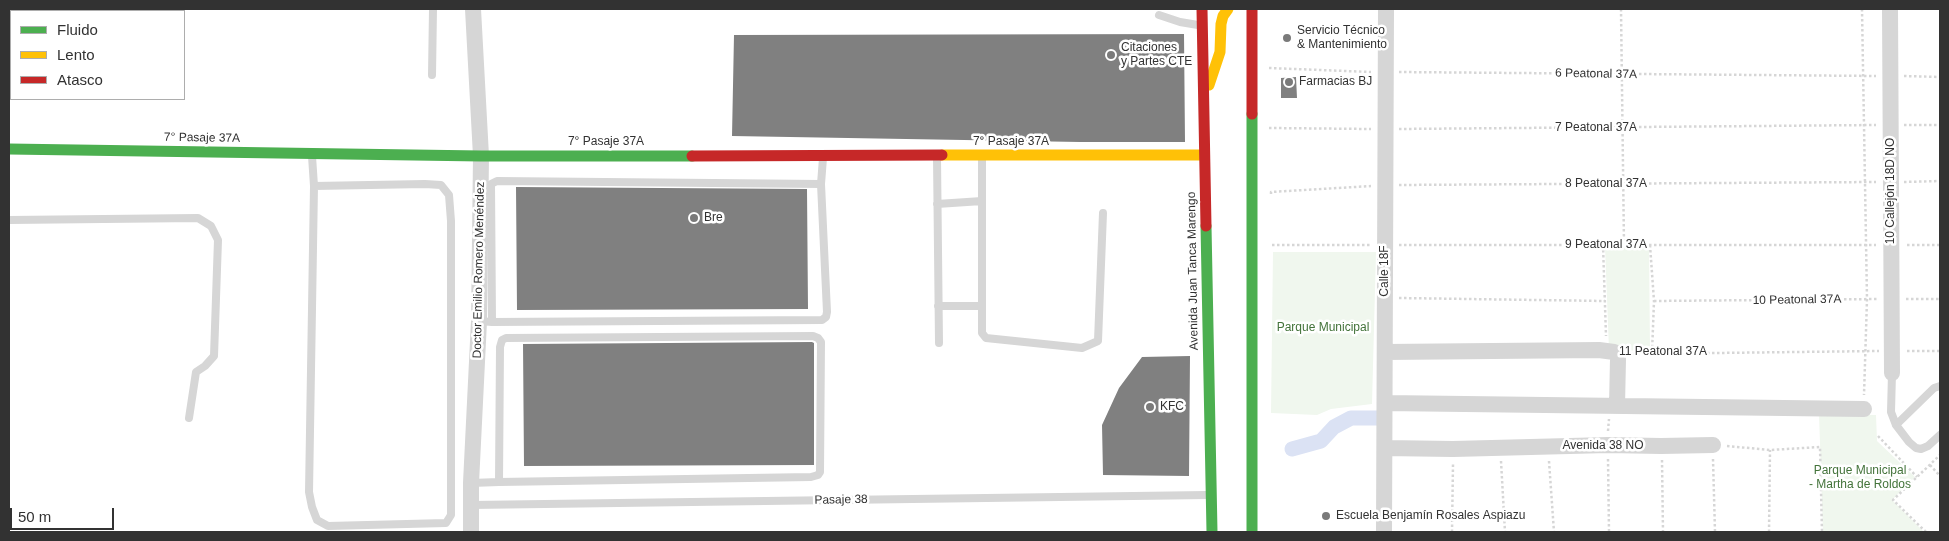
<!DOCTYPE html>
<html>
<head>
<meta charset="utf-8">
<style>
	body { margin:0 }
	#map { position:relative; width:1949px; height:541px; overflow:hidden; background:#fff; font-family:Helvetica,sans-serif }
	canvas { display:block }
	.frame { position:absolute; inset:0; border:10px solid #323232; pointer-events:none }
	.legend { position:absolute; left:10px; top:10px; width:175px; height:90px; box-sizing:border-box; background:#fff; border:1px solid #adadad; margin:0; padding:6px 9px; list-style:none; font-size:15px; color:#323232 }
	.legend li { display:flex; align-items:center; gap:10px; height:25px }
	.legend b { width:25px; border:1px solid #adadad }
	.scale { position:absolute; left:10px; top:508px; width:104px; height:22px; box-sizing:border-box; border:2px solid #323232; border-top:0; padding-left:6px; font-size:15px; line-height:18px; white-space:nowrap; color:#323232; -webkit-text-stroke:4px #fff; paint-order:stroke }
</style>
</head>
<body>
<div id="map">
<canvas width="1949" height="541"></canvas>
<div class="frame"></div>
<ul class="legend">
<li><b style="height:6px;background:#4caf50"></b>Fluido</li>
<li><b style="height:6px;background:#ffc107"></b>Lento</li>
<li><b style="height:6px;background:#c62828"></b>Atasco</li>
</ul>
<div class="scale">50 m</div>
</div>
<script>
const context = document.querySelector('canvas').getContext('2d');
context.lineJoin = 'round';
function paint(path, color) {
  context.fillStyle = color;
  context.fill(path, 'evenodd');
}
function shape(rows) {
  const path = new Path2D();
  for (const r of rows) {
    path.moveTo(r[0], r[1]);
    for (let i = 2; i < r.length; i += 2) path.lineTo(r[i], r[i + 1]);
  }
  return path;
}
function strokePath(path, color, width, dash) {
  context.strokeStyle = color;
  context.lineWidth = width;
  context.lineCap = dash ? 'butt' : 'round';
  context.setLineDash(dash || []);
  context.stroke(path);
}
function drawText(font, color, halo, rows, align = 'center') {
  context.font = font + ' Helvetica,sans-serif';
  context.lineWidth = 5;
  context.setLineDash([]);
  context.textBaseline = 'middle';
  context.strokeStyle = halo;
  context.fillStyle = color;
  for (const [text, x, y, turn = 0] of rows) {
    context.save();
    context.translate(x, y);
    context.rotate((+turn || 0) * Math.PI / 180);
    context.textAlign = isNaN(turn) ? turn : align;
    if (halo) context.strokeText(text, 0, 0);
    context.fillText(text, 0, 0);
    context.restore();
  }
}
paint(shape([
	[1605,247,1649,248,1650,351,1609,350],
	[1273,252,1376,252,1372,404,1331,409,1317,415,1271,413],
	[1819,414,1876,415,1877,441,1915,477,1892,500,1924,532,1823,532]
]), '#f0f7ee');
strokePath(shape([
	[1292,449,1321,441,1334,427,1351,418,1377,418]
]), '#dbe2f4', 15);
paint(shape([
	[1184,34,1185,142,1080,142,732,136,734,35],
	[1296,77,1297,98,1281,98,1281,78],
	[516,187,807,189,808,309,517,310],
	[812,342,814,343,814,465,524,466,523,344],
	[1190,356,1189,476,1103,475,1102,425,1119,388,1142,357]
]), '#808080');
strokePath(shape([
	[1621,9,1624,245],
	[1862,9,1867,299,1864,395],
	[1269,68,1371,72],
	[1399,72,1876,76],
	[1904,76,1940,77],
	[1904,125,1940,125],
	[1269,128,1371,129],
	[1399,129,1876,125],
	[1904,182,1940,181],
	[1399,185,1876,182],
	[1271,194,1271,192,1371,186],
	[1272,245,1371,245],
	[1399,245,1876,245],
	[1603,245,1606,336],
	[1650,245,1654,301,1652,353],
	[1907,245,1940,245],
	[1399,298,1605,301],
	[1906,299,1940,299],
	[1654,301,1878,299],
	[1907,351,1940,351],
	[1632,354,1879,351],
	[1608,431,1609,419],
	[1878,436,1917,477],
	[1727,446,1770,450,1820,447,1822,532],
	[1608,459,1609,532],
	[1713,459,1715,532],
	[1662,460,1663,532],
	[1501,461,1505,532],
	[1549,461,1554,532],
	[1930,465,1940,476],
	[1452,532,1453,464],
	[1769,532,1770,450],
	[1926,532,1893,500,1940,455]
]), '#d6d6d6', 2.5, [2.5, 2.5]);
strokePath(shape([
	[1159,15,1180,22,1198,25],
	[432,75,433,9],
	[312,156,314,186,309,492,312,507,317,520,328,526,446,523,451,515,451,221,449,195,441,185,425,184,314,186],
	[937,157,939,343],
	[982,159,982,333,986,338,1082,348,1098,341,1103,213],
	[821,184,823,158],
	[937,204,982,201],
	[9,220,198,218,211,226,218,240,214,356,205,366,196,372,189,418],
	[938,306,982,306],
	[479,321,492,322,822,320,826,317,827,312,821,184,497,181,491,184,492,322],
	[1892,373,1891,412,1896,425,1909,442,1916,448,1921,449,1928,446,1940,435],
	[1896,425,1934,388,1940,386],
	[471,483,499,482,811,477,818,475,820,472,821,342,818,338,813,336,506,338,502,340,500,347,499,482],
	[471,505,1207,495]
]), '#d6d6d6', 8);
strokePath(shape([
	[1890,9,1892,373],
	[1385,352,1599,350,1614,352,1617,354,1618,359,1617,406],
	[1385,403,1864,409],
	[1385,448,1453,449,1608,445,1661,446,1713,445],
	[471,532,471,483,479,321,481,156,473,9],
	[1384,532,1386,9]
]), '#d6d6d6', 16);
strokePath(shape([
	[1252,114,1252,532],
	[9,149,481,156,692,156],
	[1206,226,1212,532]
]), '#4caf50', 11);
strokePath(shape([
	[1209,85,1220,52,1221,24,1223,16,1228,9],
	[942,155,1204,155]
]), '#ffc107', 11);
strokePath(shape([
	[1202,9,1206,226],
	[1252,9,1252,114],
	[692,156,942,155]
]), '#c62828', 11);
for (const [x, y, r, color] of [
	[1287,38,5,"#7a7a7a"],
	[1111,55,5,"#7a7a7a"],
	[1289,82,5,"#7a7a7a"],
	[694,218,5,"#7a7a7a"],
	[1150,407,5,"#7a7a7a"],
	[1326,516,5,"#7a7a7a"]
]) {
  const dot = new Path2D();
  dot.arc(x, y, r, 0, 2 * Math.PI);
  context.fillStyle = color;
  context.fill(dot);
  strokePath(dot, '#fff', 2);
}
drawText('12px', '#323232', '#fff', [
	["Servicio Técnico",1297,31],
	["& Mantenimiento",1297,45],
	["Citaciones",1121,48],
	["y Partes CTE",1121,62],
	["Farmacias BJ",1299,82],
	["Bre",704,218],
	["KFC",1160,407],
	["Escuela Benjamín Rosales Aspiazu",1336,516]
], 'left');
drawText('12px', '#323232', '#fff', [
	["6 Peatonal 37A",1596,74,1],
	["7 Peatonal 37A",1596,128],
	["7° Pasaje 37A",202,138,1],
	["7° Pasaje 37A",606,142],
	["7° Pasaje 37A",1011,142],
	["8 Peatonal 37A",1606,184],
	["10 Callejón 18D NO",1891,191,-90],
	["9 Peatonal 37A",1606,245],
	["Doctor Emilio Romero Menéndez",479,270,-89],
	["Avenida Juan Tanca Marengo",1193,271,-91],
	["Calle 18F",1385,271,-90],
	["10 Peatonal 37A",1797,300,-1],
	["11 Peatonal 37A",1663,352],
	["Avenida 38 NO",1603,446],
	["Pasaje 38",841,500,-1]
]);
drawText('12px', '#43733a', '#fff', [
	["Parque Municipal",1323,328],
	["Parque Municipal",1860,471],
	["- Martha de Roldos",1860,485]
]);
</script>
</body>
</html>
